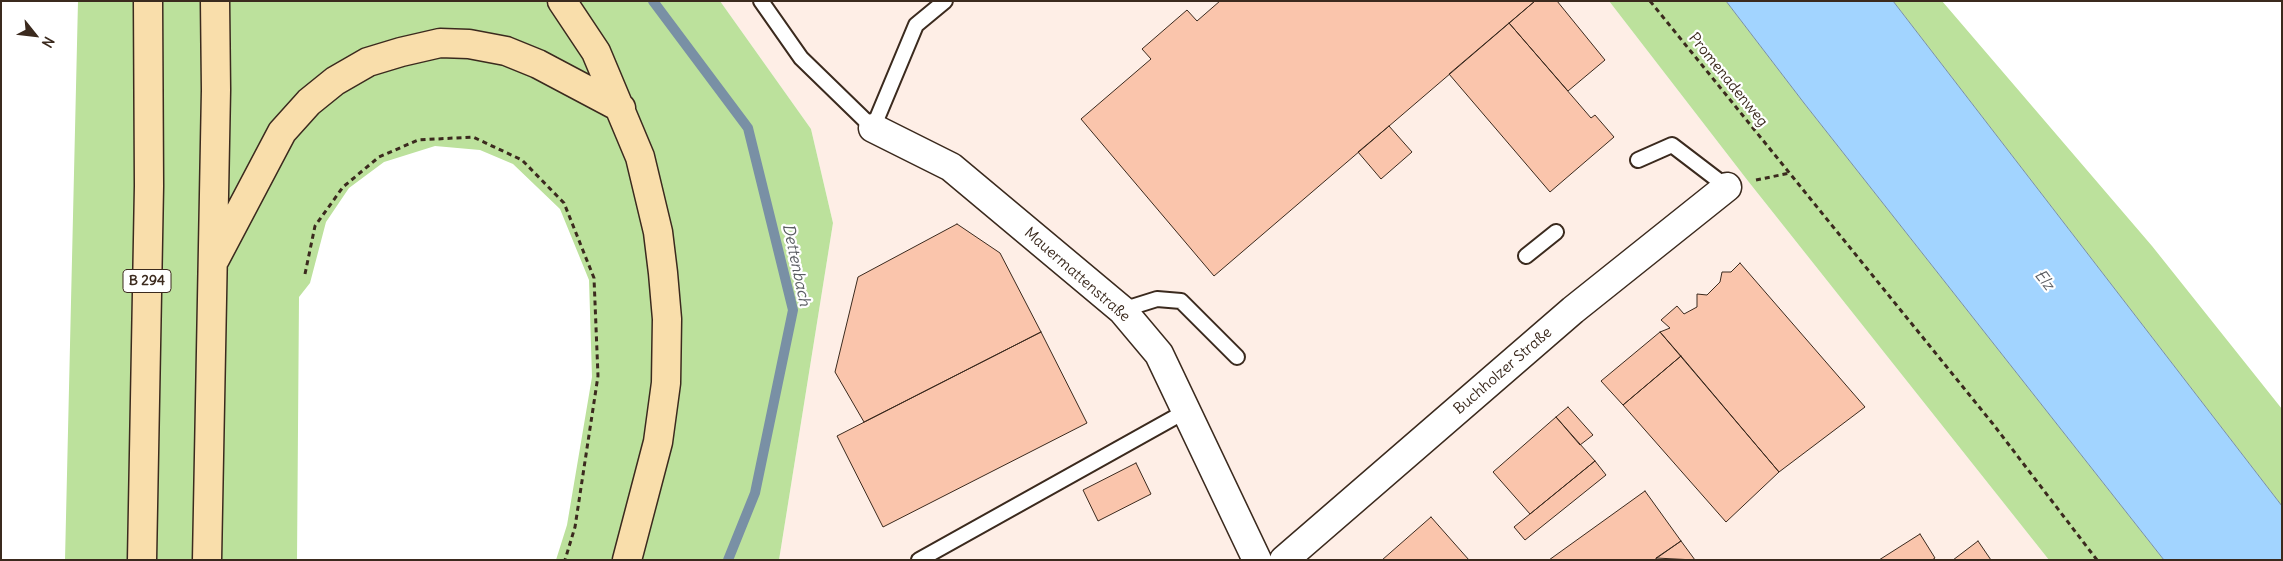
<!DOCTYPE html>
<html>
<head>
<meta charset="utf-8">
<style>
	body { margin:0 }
	#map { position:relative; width:2283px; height:561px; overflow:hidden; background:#fff; font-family:Delius,sans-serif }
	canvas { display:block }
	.frame { position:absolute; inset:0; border:2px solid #3b2a1e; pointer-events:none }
	.north { position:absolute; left:10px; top:10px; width:50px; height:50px; -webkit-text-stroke:4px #fff; paint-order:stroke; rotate:119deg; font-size:14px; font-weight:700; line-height:20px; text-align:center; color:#3b2a1e }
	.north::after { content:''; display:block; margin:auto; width:18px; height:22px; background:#3b2a1e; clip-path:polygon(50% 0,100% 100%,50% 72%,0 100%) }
</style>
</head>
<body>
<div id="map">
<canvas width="2283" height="561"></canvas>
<div class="frame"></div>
<div class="north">N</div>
</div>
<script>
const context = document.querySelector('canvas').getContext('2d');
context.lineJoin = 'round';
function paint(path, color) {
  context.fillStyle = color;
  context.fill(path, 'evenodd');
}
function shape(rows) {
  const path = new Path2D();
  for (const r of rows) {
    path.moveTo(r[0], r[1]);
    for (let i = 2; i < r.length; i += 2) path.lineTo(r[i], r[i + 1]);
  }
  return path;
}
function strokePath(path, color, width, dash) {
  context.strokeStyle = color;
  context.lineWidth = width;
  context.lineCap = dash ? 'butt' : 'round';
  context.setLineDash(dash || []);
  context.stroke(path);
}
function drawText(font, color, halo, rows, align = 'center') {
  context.font = font + ' Delius,sans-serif';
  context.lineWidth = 4.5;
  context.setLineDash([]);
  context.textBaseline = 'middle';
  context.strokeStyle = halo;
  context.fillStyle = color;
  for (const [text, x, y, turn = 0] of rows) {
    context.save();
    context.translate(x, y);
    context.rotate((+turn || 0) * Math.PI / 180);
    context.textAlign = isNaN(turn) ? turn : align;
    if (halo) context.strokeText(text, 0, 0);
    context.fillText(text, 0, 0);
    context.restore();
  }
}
paint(shape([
	[720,1,1609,1,1748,181,2049,560,779,560,833,223,811,129]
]), '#feeee6');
paint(shape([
	[78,1,720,1,811,129,833,223,779,560,556,560,567,525,592,377,589,280,560,209,513,164,480,150,435,146,384,162,349,188,326,222,310,283,299,297,297,560,65,560],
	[1609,1,1726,1,1804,103,2164,560,2049,560,1748,181],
	[1893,1,1942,1,2152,246,2282,409,2282,506]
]), '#bce19c');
const water = shape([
	[1726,1,1893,1,2282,506,2282,560,2164,560,1804,103,1726,1]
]);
paint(water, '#a2d4ff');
strokePath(water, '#7990a5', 1);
strokePath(shape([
	[653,1,748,128,793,310,755,493,728,560]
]), '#7990a5', 10);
const building = shape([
	[1220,1,1535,1,1214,276,1081,119,1151,59,1142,49,1187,10,1197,21,1220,1],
	[1535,1,1557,1,1605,60,1568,91,1509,23,1535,1],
	[1509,23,1591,118,1595,115,1614,137,1550,192,1449,74,1509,23],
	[1389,126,1412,152,1381,179,1358,152,1389,126],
	[957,224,1000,253,1041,332,864,422,835,372,858,277,957,224],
	[1740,263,1865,407,1779,472,1660,332,1670,328,1661,320,1677,306,1684,314,1697,307,1697,294,1707,295,1720,282,1722,272,1731,272,1740,263],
	[1041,332,1087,423,883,527,837,436,1041,332],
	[1660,332,1681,356,1623,405,1601,381,1660,332],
	[1681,356,1779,472,1726,522,1623,405,1681,356],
	[1568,407,1593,435,1580,445,1556,417,1568,407],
	[1556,417,1595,461,1530,514,1493,472,1556,417],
	[1595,461,1606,475,1525,540,1514,527,1595,461],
	[1136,463,1151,494,1098,521,1083,490,1136,463],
	[1645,491,1681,541,1654,560,1549,560,1645,491],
	[1431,517,1469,560,1382,560,1431,517],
	[1920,534,1935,558,1932,560,1879,560,1920,534],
	[1681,541,1695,560,1656,558,1681,541],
	[1978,541,1991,560,1953,560,1978,541]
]);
paint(building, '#fac5ac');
strokePath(building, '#3b2a1e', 1);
const service = shape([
	[761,1,801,58,873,128,916,25,945,1],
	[1638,160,1672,145,1727,187],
	[1526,256,1556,232],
	[1122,310,1157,299,1181,301,1237,357],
	[919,560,1186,411]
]);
const minor = shape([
	[873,128,951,167,1122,310,1159,354,1257,560],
	[1284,560,1573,310,1727,187]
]);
const trunk = shape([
	[562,1,596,52,640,157,658,232,663,273,667,319,666,383,658,442,627,560],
	[215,259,282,132,309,102,335,81,368,62,401,52,440,43,469,44,506,51,538,64,621,108],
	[142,560,149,186,148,1],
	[207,560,216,90,215,1]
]);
strokePath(service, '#3b2a1e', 18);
strokePath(minor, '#3b2a1e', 31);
strokePath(trunk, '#3b2a1e', 31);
strokePath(shape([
	[1650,1,1993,424,2097,560],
	[1756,180,1790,173],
	[305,274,315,226,343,187,379,157,418,140,473,137,522,160,564,203,594,278,598,376,575,527,565,560]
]), '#3b2a1e', 3, [5, 4]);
strokePath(service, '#fff', 14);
strokePath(minor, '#fff', 28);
strokePath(trunk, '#f9deab', 28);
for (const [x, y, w] of [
	[147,281,48]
]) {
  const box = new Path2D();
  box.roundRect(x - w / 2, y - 11.5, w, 23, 4);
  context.fillStyle = '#fff';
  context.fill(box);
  strokePath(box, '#3b2a1e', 1);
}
drawText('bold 14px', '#3b2a1e', null, [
	["B 294",147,281]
]);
drawText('15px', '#3b2a1e', '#fff', [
	["Promenadenweg",1728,80,51],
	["Mauermattenstraße",1077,275,41],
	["Buchholzer Straße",1503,371,-41]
]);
drawText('italic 16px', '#5a5d62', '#fff', [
	["Dettenbach",796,265,78],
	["Elz",2044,280,52]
]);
</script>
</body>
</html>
